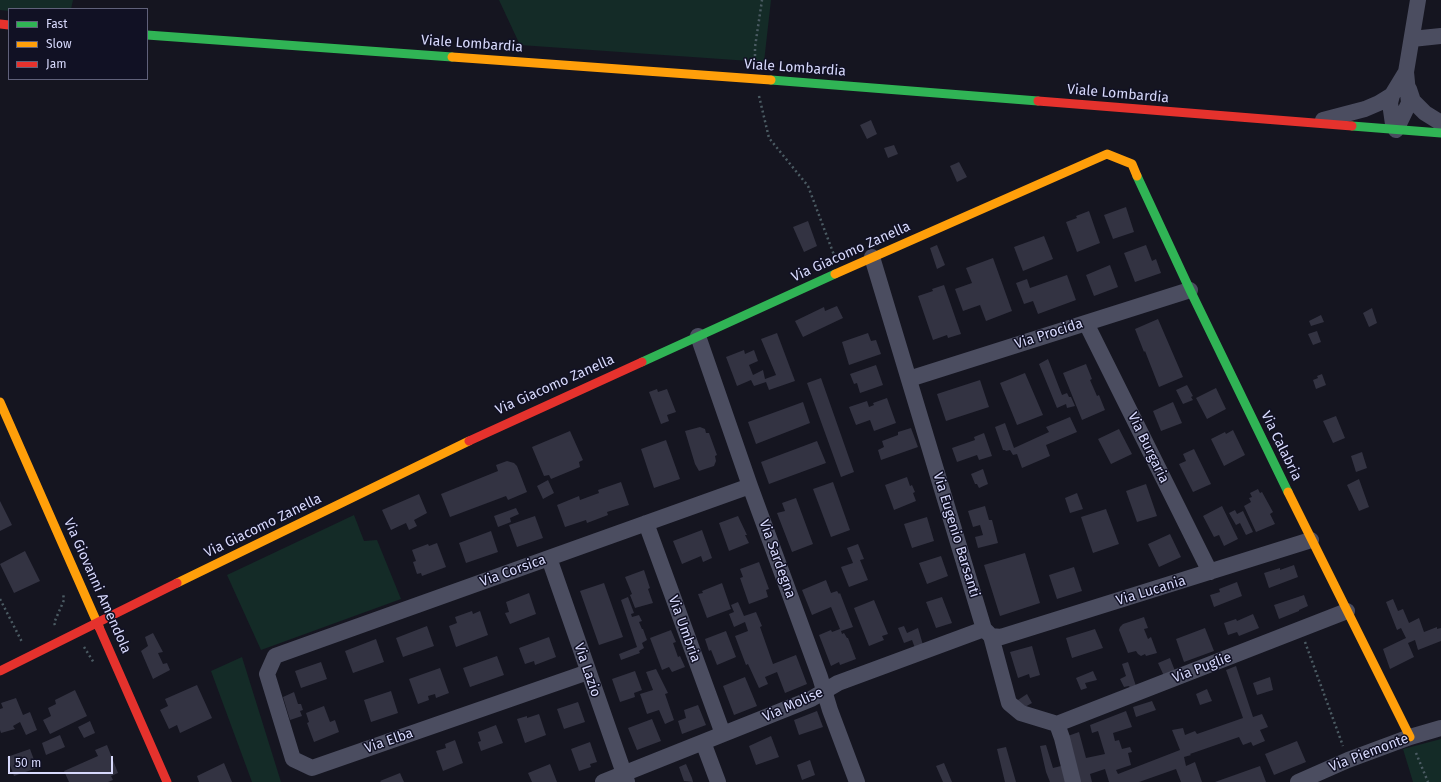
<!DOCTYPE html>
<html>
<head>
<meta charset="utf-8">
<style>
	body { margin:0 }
	#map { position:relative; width:1441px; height:782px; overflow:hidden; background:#151520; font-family:"Fira Sans",sans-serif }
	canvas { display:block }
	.legend { position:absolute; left:8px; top:8px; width:140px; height:72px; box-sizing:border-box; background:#111124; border:1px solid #60617a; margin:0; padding:5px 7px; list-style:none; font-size:12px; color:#d7d9fc }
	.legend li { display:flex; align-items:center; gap:8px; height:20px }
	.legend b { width:20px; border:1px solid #60617a }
	.scale { position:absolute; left:8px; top:756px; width:105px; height:18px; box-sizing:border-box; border:2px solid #d7d9fc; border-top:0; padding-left:5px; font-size:12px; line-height:14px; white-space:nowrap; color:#d7d9fc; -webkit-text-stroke:3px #111124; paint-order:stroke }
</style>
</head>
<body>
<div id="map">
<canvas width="1441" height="782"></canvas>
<ul class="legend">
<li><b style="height:5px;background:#30b455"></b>Fast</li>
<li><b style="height:5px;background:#ff9f0a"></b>Slow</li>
<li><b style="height:5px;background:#e5322d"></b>Jam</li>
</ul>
<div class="scale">50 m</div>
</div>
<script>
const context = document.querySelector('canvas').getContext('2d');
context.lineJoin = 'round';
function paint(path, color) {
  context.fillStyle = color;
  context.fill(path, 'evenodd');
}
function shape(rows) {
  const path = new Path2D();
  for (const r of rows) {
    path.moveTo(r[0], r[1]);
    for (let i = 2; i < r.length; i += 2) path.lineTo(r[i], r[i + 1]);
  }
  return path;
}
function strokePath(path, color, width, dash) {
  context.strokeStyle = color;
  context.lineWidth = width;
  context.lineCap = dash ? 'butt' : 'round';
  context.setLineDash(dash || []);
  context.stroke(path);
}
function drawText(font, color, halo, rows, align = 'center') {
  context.font = font + ' "Fira Sans",sans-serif';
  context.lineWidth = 3;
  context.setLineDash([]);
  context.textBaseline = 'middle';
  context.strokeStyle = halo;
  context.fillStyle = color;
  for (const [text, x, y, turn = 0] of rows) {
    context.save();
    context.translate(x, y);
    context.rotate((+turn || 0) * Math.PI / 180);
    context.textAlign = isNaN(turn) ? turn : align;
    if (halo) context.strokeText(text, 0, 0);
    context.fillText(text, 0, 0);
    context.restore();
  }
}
paint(shape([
	[0,0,73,0,71,9,9,9,9,11,0,10],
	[499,0,771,0,764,62,520,45],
	[354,515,364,541,377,540,401,599,261,650,227,575],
	[242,657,281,782,252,782,211,671],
	[1441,739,1441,782,1413,782,1403,749]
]), '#142b27');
paint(shape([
	[871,120,877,134,867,139,860,125],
	[894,145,898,154,888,158,884,148],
	[959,162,967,177,957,182,950,166],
	[1126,207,1134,232,1113,239,1104,215],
	[1089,211,1100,243,1077,252,1066,222,1077,218,1076,216],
	[808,221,817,246,804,252,793,227],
	[1044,236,1053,259,1023,271,1014,247],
	[937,245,945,265,937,269,930,248],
	[1146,245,1152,261,1156,259,1161,273,1135,282,1124,253],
	[993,258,1012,311,986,321,980,305,963,311,955,289,972,283,966,268],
	[1110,265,1118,287,1094,296,1086,275],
	[1067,275,1076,300,1038,314,1033,301,1024,304,1016,283,1027,279,1030,288],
	[944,285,961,334,948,338,947,335,933,340,918,296,933,291,932,289],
	[837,306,843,318,803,337,795,321,824,307,825,311],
	[1372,308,1377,323,1369,327,1363,313],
	[1321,315,1324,322,1311,326,1309,321],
	[1158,319,1183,377,1159,387,1145,351,1144,352,1135,329],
	[1317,331,1321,342,1313,345,1308,334],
	[777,333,795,381,769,390,766,382,754,386,751,380,737,386,726,357,744,350,745,354,754,350,758,361,749,365,753,375,763,370,765,379,776,375,761,339],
	[868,333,871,341,876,340,881,354,849,365,842,342],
	[1048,359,1062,395,1067,393,1069,397,1071,397,1075,406,1067,408,1066,404,1057,408,1039,364],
	[1086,364,1092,379,1090,380,1097,396,1099,395,1105,410,1082,420,1063,373],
	[876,365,883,385,860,393,857,383,854,384,850,374],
	[1025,373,1043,415,1017,425,1000,383],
	[1322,374,1326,385,1316,389,1313,380,1318,378,1317,376],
	[821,378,854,472,841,477,807,383],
	[980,380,989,407,946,421,937,394],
	[1187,385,1193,396,1191,397,1193,400,1183,404,1176,390],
	[1216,388,1226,409,1207,419,1196,398],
	[657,389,658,392,667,389,676,412,667,415,669,421,661,424,649,392],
	[887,398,896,423,874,431,870,420,856,425,849,407,867,401,869,407,874,405,873,403],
	[803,402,810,423,756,444,748,422],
	[1173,402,1182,423,1161,431,1153,411],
	[1336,416,1345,438,1333,443,1323,421],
	[1070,417,1077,432,1046,445,1050,456,1022,468,1017,454,1013,455,1010,450,1006,451,1005,450,1003,450,995,427,1005,423,1014,448,1049,432,1046,427],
	[700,427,705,429,706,433,709,433,717,455,715,456,716,461,714,466,699,471,695,464,685,431],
	[911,428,918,447,881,460,878,450,884,447,882,441,898,435,898,432],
	[1119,429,1132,454,1111,464,1098,439],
	[1233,430,1245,455,1224,466,1211,439,1225,432,1226,434],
	[570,431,583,460,579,462,580,467,551,479,549,475,544,476,532,447],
	[984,433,992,456,979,460,977,455,957,462,952,448,975,440,974,437],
	[666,440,680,479,654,488,641,449],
	[817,441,826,463,769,484,761,462],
	[1194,449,1211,484,1193,492,1179,464,1186,461,1183,454],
	[1362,452,1367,468,1356,472,1351,456],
	[507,461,514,463,517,466,527,492,508,500,506,496,450,517,441,494,498,471,496,465],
	[983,469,988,484,979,488,977,484,975,484,971,474],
	[907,477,910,486,912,485,915,492,913,493,916,501,894,510,885,485],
	[1359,479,1369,507,1359,511,1347,485],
	[548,480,554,493,543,499,537,486],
	[621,482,629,505,607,512,608,515,587,523,586,520,565,527,557,505,579,496,580,500,599,493,598,490],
	[833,482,850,530,831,537,813,489],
	[1146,484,1157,516,1137,522,1126,491],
	[1258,489,1260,493,1262,492,1273,512,1270,514,1275,524,1256,532,1244,506,1251,502,1249,498,1252,497,1250,493],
	[1077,493,1083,509,1070,513,1065,498],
	[419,494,427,513,414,520,417,526,409,530,406,523,391,530,382,510],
	[796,498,813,544,792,552,777,513,785,511,782,503],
	[0,501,12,525,0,531],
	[985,506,989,520,992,520,998,543,978,548,975,537,983,535,980,525,973,527,968,511],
	[1222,506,1238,539,1224,546,1219,535,1214,537,1203,516],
	[516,508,519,514,510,518,511,522,498,527,494,516],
	[1106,509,1119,544,1093,553,1081,517],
	[1235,510,1237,514,1243,511,1253,532,1246,535,1240,523,1236,525,1229,513],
	[535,516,543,538,517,547,509,525],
	[738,516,747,535,745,535,749,543,729,551,719,523],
	[927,517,934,541,912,548,904,524],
	[702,530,712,558,703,562,701,556,682,564,673,541],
	[491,531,498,552,466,563,459,543],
	[1170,534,1181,557,1159,567,1148,544],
	[437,543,446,567,422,576,421,573,417,574,413,562,416,561,412,550,428,544,429,546],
	[858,544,864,559,860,560,868,580,849,587,841,567,853,563,847,548],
	[25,551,40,581,14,593,0,564],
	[1025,553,1040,603,1000,616,984,565],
	[941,556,948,576,927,584,919,563],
	[759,562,769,589,766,590,768,597,749,604,740,578,743,577,740,569],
	[1294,565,1298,577,1269,588,1264,573,1280,568,1280,570],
	[1074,567,1082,591,1057,599,1049,575],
	[644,570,650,588,648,589,653,603,635,608,630,595,632,594,625,577],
	[826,580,831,593,837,591,839,594,840,593,853,627,841,631,842,634,844,633,847,638,848,638,856,659,840,665,839,662,831,666,819,635,831,630,832,632,840,629,831,607,812,615,802,590],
	[1237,582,1242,596,1214,607,1210,595,1220,592,1219,589],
	[604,583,623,637,599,645,580,591],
	[722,583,731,609,707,618,698,594,703,593,702,591],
	[529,593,536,614,510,624,505,613,509,612,506,602],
	[1304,595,1308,606,1299,610,1299,611,1279,619,1274,605],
	[628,597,634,613,631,614,632,617,639,615,642,621,639,622,642,629,643,629,647,640,642,643,644,648,639,651,640,653,621,660,619,654,637,647,621,600],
	[942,597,952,623,936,628,926,602],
	[1393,599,1398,611,1403,609,1409,623,1419,618,1424,632,1437,627,1437,629,1441,628,1441,641,1418,650,1415,640,1408,643,1414,657,1390,669,1383,649,1406,638,1401,628,1397,630,1386,602],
	[874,600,888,634,882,636,884,640,869,646,854,608],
	[738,602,744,616,756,612,762,626,760,627,773,664,796,655,807,684,785,693,777,672,765,677,768,684,759,688,748,664,746,665,735,636,748,631,745,622,734,627,729,614,734,612,731,605],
	[472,611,473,614,480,611,488,635,456,647,449,626,457,623,455,617],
	[1253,614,1259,628,1239,636,1237,632,1228,635,1224,623,1236,619,1237,621],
	[1144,617,1148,628,1144,629,1148,639,1151,637,1157,653,1146,656,1145,654,1141,656,1138,654,1136,651,1128,653,1119,630,1120,627,1123,624],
	[427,626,434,646,403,657,396,638],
	[904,626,907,633,918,628,923,645,915,648,912,640,904,643,898,628],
	[1205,628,1214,651,1184,662,1176,639],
	[1095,629,1103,648,1072,658,1066,638],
	[671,630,676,642,673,643,678,657,680,656,685,667,672,672,669,667,662,670,650,638],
	[726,631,736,657,717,665,711,650,709,651,705,639],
	[153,633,163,652,158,653,163,664,167,663,170,670,153,679,141,651,148,646,145,637],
	[549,637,556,657,535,665,534,661,525,664,519,648],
	[376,639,384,662,353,673,345,651],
	[1032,646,1040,675,1030,678,1029,674,1018,678,1010,652],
	[497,656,504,675,470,687,463,668],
	[1170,658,1175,671,1164,676,1158,663],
	[321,662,327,679,301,688,295,671],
	[1128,662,1136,686,1130,688,1129,686,1124,687,1120,679,1126,676,1122,664],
	[1236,666,1253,717,1262,714,1268,727,1260,730,1265,741,1253,746,1251,742,1243,745,1239,737,1190,754,1191,755,1184,757,1186,766,1195,762,1202,782,1181,782,1176,769,1139,782,1109,782,1105,769,1090,774,1092,782,1077,782,1065,737,1079,732,1086,758,1105,754,1098,731,1092,733,1090,725,1126,711,1132,727,1113,733,1115,741,1119,740,1122,749,1130,747,1132,752,1128,753,1131,765,1116,770,1118,774,1180,750,1172,730,1183,728,1185,735,1195,731,1197,734,1243,718,1226,670],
	[440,668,449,693,436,698,435,694,428,696,429,700,418,704,409,679],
	[656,669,668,693,665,694,674,720,665,724,659,710,647,714,640,694,653,690,646,672],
	[635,671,642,690,634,693,635,697,620,702,612,679],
	[1093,671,1097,680,1085,683,1087,688,1081,690,1076,678],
	[745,677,757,706,734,715,723,686],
	[1270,677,1273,690,1257,695,1253,683],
	[197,685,212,718,180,733,177,725,169,729,160,710,168,706,165,699],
	[1207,689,1212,701,1200,705,1196,694],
	[75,690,87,716,50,734,43,720,51,716,48,708,56,704,55,700],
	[391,691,398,713,371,722,364,700],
	[294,692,298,704,301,704,303,710,300,711,302,716,290,720,283,697],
	[1027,694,1032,703,1023,708,1015,702],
	[16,698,23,715,30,712,37,730,26,735,20,722,13,726,15,729,1,733,0,730,0,709,3,708,1,703],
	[1152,701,1156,710,1136,717,1133,707],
	[578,702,585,722,564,729,557,709],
	[698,705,706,725,682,734,678,721,686,718,684,710],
	[324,706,330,722,335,720,339,732,314,742,307,723,309,722,306,713],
	[817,711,823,727,799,735,794,720],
	[539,714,546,735,525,743,517,719,527,716,527,718],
	[652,719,661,741,637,750,628,728],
	[90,721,95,733,84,738,78,727],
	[496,725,503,743,481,751,478,742,481,741,478,732],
	[60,735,65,747,46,755,42,743],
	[771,736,779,757,756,765,749,746],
	[455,740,463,763,443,771,436,751,446,748,445,744],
	[1297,741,1306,762,1274,775,1265,754],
	[590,742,597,762,590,764,591,767,579,771,571,749],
	[107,745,118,773,111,776,113,780,108,782,69,782,64,771,98,756,95,750],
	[1046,745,1053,768,1065,765,1068,782,1050,782,1046,772,1040,746],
	[1006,747,1016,782,1005,782,997,749],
	[30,749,37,768,14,776,7,757],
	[810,760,815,775,802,780,797,765],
	[224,763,232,782,199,782,197,776],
	[944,763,952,782,943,782,936,766],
	[550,764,557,782,532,782,528,773],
	[686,764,692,778,693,782,684,781,679,767],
	[1260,766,1266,782,1215,782],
	[400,773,404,782,381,782,380,781]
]), '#333342');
strokePath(shape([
	[755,61,755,47,762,0],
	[759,96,769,138,808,186,834,255],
	[0,599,22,642],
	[55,625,54,623,64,600,63,593],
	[1305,642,1343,746],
	[84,647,94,663,95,663],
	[1416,753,1428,782]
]), '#4b5b63', 2.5, [2, 3]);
strokePath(shape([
	[1412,39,1441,36],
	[1409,89,1413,101,1425,113,1441,123],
	[1392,95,1390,103,1393,124,1396,130],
	[1323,120,1365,109,1379,103,1392,95,1406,72],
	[1396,130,1409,103,1406,72,1418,0],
	[872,257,984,629,991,636,1009,703,1021,713,1057,724],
	[1086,323,1210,572],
	[698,336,750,486,820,677,830,710,857,782],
	[909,379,1190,290],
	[646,523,723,734],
	[549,558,627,782],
	[991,636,1001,637,1311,540],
	[588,672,312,768,293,759,267,674,275,656,750,486],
	[1057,724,1347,611],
	[1057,724,1062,738,1073,782],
	[703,742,718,782],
	[603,782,811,699,838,683,984,629],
	[1298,782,1348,760,1410,737,1441,728]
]), '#4b4d60', 16);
strokePath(shape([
	[147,35,452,57],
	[771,80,1038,101],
	[1352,126,1441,133],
	[1137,176,1190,290,1288,492],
	[642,362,835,274]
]), '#30b455', 9);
strokePath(shape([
	[452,57,771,80],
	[835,274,1107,154,1132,164,1137,176],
	[0,402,99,627],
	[1288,492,1410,737],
	[177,583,469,441]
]), '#ff9f0a', 9);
strokePath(shape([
	[0,24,9,25],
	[1038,101,1352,126],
	[469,441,642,362],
	[99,627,167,782],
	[0,671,177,583]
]), '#e5322d', 9);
drawText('14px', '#d7d9fc', '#111124', [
	["Viale Lombardia",472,44,4],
	["Viale Lombardia",795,68,4],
	["Viale Lombardia",1118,94,5],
	["Via Giacomo Zanella",851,252,-24],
	["Via Procida",1049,334,-18],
	["Via Giacomo Zanella",555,385,-24],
	["Via Calabria",1281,446,64],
	["Via Burgaria",1148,448,64],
	["Via Giacomo Zanella",263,526,-26],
	["Via Eugenio Barsanti",956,535,73],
	["Via Sardegna",777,559,70],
	["Via Corsica",513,571,-20],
	["Via Giovanni Amendola",97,586,66],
	["Via Lucania",1151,591,-17],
	["Via Umbria",684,629,70],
	["Via Puglie",1202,668,-21],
	["Via Lazio",587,670,71],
	["Via Molise",793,705,-24],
	["Via Elba",389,741,-19],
	["Via Piemonte",1369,753,-21]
]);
</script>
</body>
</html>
